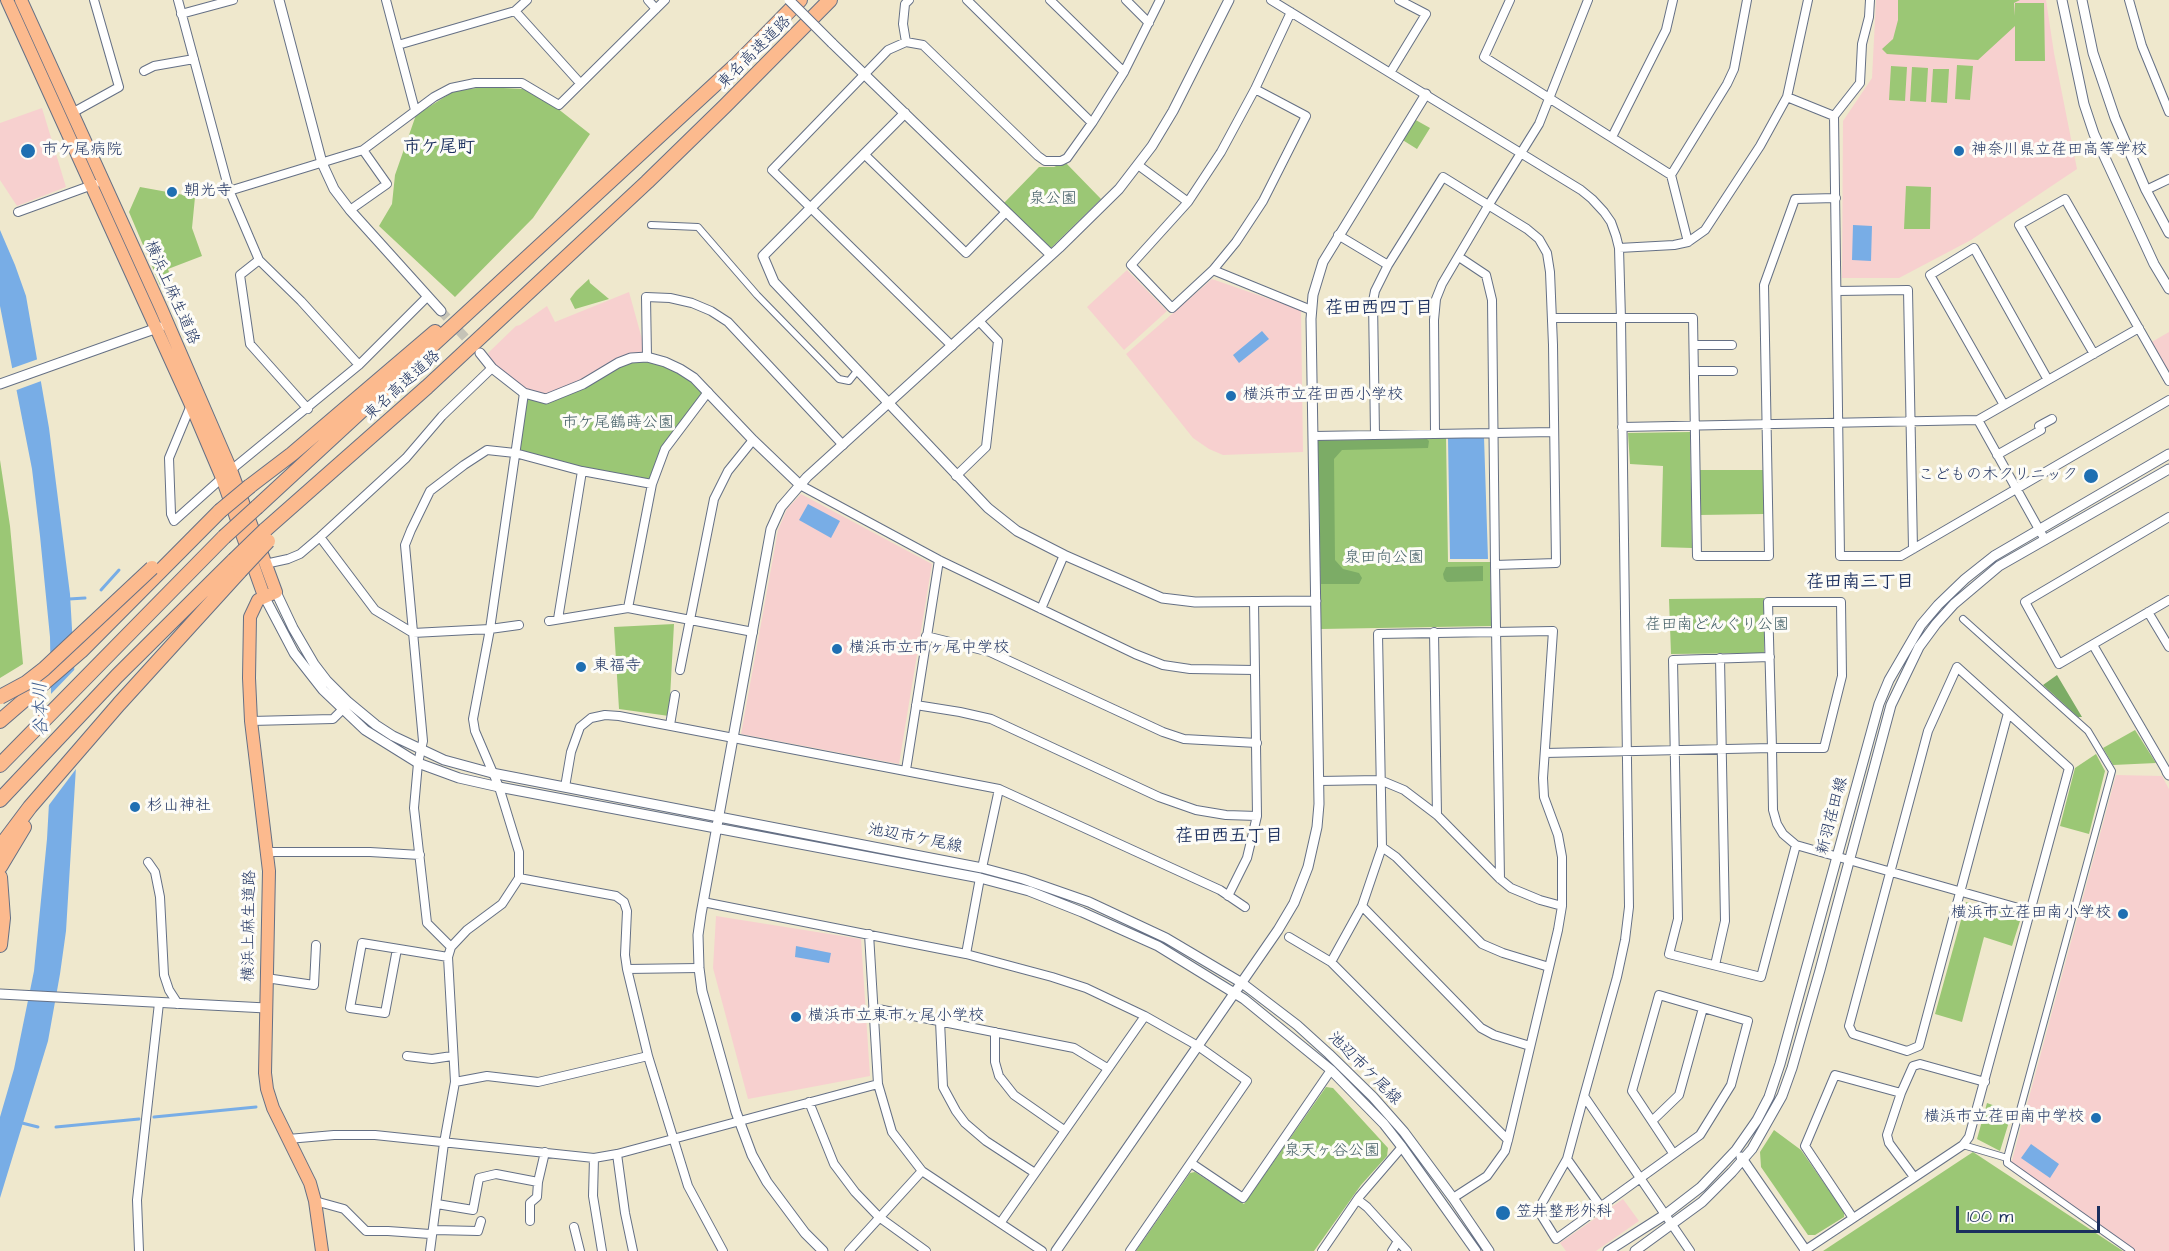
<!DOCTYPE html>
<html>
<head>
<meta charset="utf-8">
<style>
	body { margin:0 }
	#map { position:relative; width:2169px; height:1251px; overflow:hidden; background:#efe8cd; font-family:"Architects Daughter",sans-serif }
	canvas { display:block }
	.scale { position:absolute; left:1956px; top:1206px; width:144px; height:27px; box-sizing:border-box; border:3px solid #1b2f5e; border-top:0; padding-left:8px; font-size:18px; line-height:21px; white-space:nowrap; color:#1b2f5e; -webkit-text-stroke:4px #fdfcf7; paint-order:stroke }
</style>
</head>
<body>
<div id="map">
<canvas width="2169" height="1251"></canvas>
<div class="scale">100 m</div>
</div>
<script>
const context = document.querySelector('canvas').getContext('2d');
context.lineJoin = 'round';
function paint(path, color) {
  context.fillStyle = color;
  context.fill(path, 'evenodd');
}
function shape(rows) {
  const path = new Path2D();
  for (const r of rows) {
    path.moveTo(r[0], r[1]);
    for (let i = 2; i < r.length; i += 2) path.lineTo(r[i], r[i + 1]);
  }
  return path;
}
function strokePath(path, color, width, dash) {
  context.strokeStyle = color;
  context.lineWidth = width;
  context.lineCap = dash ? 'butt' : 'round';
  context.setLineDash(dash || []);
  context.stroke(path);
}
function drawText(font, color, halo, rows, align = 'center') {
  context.font = font + ' "Architects Daughter","Klee One",sans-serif';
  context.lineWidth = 6;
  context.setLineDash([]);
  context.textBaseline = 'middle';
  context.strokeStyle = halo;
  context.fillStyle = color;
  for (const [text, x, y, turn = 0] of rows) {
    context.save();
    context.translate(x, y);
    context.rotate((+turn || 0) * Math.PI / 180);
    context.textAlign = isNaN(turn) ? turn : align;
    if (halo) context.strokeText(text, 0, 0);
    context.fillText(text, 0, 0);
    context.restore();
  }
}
paint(shape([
	[1876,0,2046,0,2054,53,2077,169,1971,240,1899,278,1842,278,1843,121,1872,78],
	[42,108,66,187,17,206,0,180,0,123],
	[1127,270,1167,311,1124,350,1087,307],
	[1212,279,1301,310,1303,452,1223,455,1209,449,1193,438,1126,354],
	[629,292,647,357,546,399,524,393,492,368,488,353,516,326,520,325,547,306,555,322],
	[2169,332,2169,373,2150,343],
	[801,494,932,564,899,764,741,734,778,530,787,509],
	[2116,775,2162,776,2169,789,2169,1251,2135,1251,2011,1164],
	[716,916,861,939,870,1076,748,1099,713,968],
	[1623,1199,1639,1221,1596,1251,1566,1251,1560,1243]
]), '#f7d0cf');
paint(shape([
	[1898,0,2020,0,2014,3,2015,16,2015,3,2044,3,2045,61,2015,61,2015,26,1978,60,1887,54,1882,49,1893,39,1898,20],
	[1957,65,1973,66,1970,100,1955,99],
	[1891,66,1907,67,1905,101,1889,100],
	[1912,67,1928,68,1926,102,1910,101],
	[1933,69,1949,69,1947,103,1931,102],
	[484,87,523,89,543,97,590,134,533,218,455,297,379,226,392,204,395,175,416,115,454,91],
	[1414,119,1430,128,1417,149,1401,139],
	[1065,162,1101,199,1051,248,1004,203,1039,167,1054,167],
	[1906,186,1931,187,1930,229,1904,229],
	[140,187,195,197,192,228,202,256,168,269,171,278,160,285,129,212],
	[589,279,590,283,609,299,575,309,570,299,576,291],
	[631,358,664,360,708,392,665,449,652,484,515,453,524,393,546,399],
	[1690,432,1692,548,1661,547,1663,466,1630,464,1628,433],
	[1446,436,1448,562,1490,562,1492,626,1321,629,1318,440],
	[0,460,10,526,23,664,0,678],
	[1700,470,1763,470,1764,514,1699,515],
	[1764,598,1764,653,1671,654,1669,599],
	[674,624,669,716,619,709,614,627],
	[2135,730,2156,763,2113,765,2103,748],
	[2096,754,2105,771,2089,834,2060,826,2075,768],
	[1966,902,2016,915,2020,921,2012,946,1984,937,1962,1022,1935,1014],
	[1326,1087,1333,1088,1388,1148,1387,1156,1361,1185,1314,1251,1136,1251,1190,1173,1195,1172,1244,1204],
	[1987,1103,2012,1112,2000,1151,1977,1139],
	[1774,1130,1801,1150,1844,1212,1844,1217,1815,1235,1808,1235,1761,1167,1760,1152],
	[1973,1152,2123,1251,1823,1251]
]), '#9bc775');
paint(shape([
	[1427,439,1429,441,1428,448,1342,450,1334,459,1335,560,1343,569,1359,573,1362,578,1359,584,1321,584,1318,441],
	[1483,566,1483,581,1447,582,1444,579,1443,574,1446,567],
	[2057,675,2082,717,2078,717,2043,685]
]), '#7cac66');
paint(shape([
	[1853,225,1872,226,1871,261,1852,260],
	[0,230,15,265,26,296,49,428,70,594,78,734,66,931,60,974,48,1041,0,1198,0,1117,14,1069,34,971,47,839,52,749,50,637,40,536,32,469,0,306],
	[1262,331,1269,339,1239,363,1233,355],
	[1484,437,1488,559,1450,559,1448,438],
	[808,504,840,521,831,538,799,520],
	[796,946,831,953,829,963,795,957],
	[2031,1144,2059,1164,2050,1178,2021,1158]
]), '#78ade6');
paint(shape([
	[41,358,44,380,14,391,10,369],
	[77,667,81,733,79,765,46,809,49,696]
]), '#efe8cd');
strokePath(shape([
	[101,590,119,570],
	[69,599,85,598],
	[154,1117,256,1107],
	[22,1123,38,1127],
	[56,1127,139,1119]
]), '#78ade6', 3);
strokePath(shape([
	[441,311,474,347]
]), '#c5c3b7', 9, [9, 4.5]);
const pedestrian = shape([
	[651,225,698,227,757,295,839,379,849,381,857,371],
	[1963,619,2088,731,2112,771,2007,1158],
	[1963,1145,2007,1158,2007,1163,2131,1251]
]);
const minor = shape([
	[178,0,229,190,259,260,301,301,359,365],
	[386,0,415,110],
	[648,0,656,9],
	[967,0,1092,123],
	[1050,0,1124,72],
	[1126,0,1149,23],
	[1271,0,1581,190,1592,199,1604,212,1611,222,1616,236,1619,248,1621,319,1629,907,1625,940,1617,977,1584,1096,1690,1251],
	[1510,0,1484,57,1671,175,1688,242,1705,230,1760,146,1787,97,1808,0],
	[2129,0,2142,46,2169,112],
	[515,11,580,83],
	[181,14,233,0],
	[906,42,903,24,905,4,909,0],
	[398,45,515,11,527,0],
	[144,71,154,66,194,59],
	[1390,73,1426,14,1399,0],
	[1255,89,1306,116,1263,201,1236,242,1213,270,1172,308,1131,265,1188,202,1221,152,1255,89,1291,12],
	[1787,97,1834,116,1840,556,1901,556,2169,400],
	[72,113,119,87,94,0],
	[1834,116,1860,83,1862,44,1869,17,1870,0],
	[1612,137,1666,30,1673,0],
	[864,154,966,253,1006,212],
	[1138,165,1188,202],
	[1671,175,1727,84,1734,69,1747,0],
	[2146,190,2169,179],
	[229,191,363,150,434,97,451,88,475,83,522,83,559,105,665,0],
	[350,210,387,184,363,150],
	[18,212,95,184],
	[1338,235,1388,265],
	[1619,248,1674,245,1688,242],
	[259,260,240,275,250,344,308,409],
	[1213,270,1311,310],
	[1837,291,1908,290,1913,549],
	[1552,318,1693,318,1697,556,1769,556,1764,285,1795,199,1836,198],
	[1694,345,1732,345],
	[952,346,772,170,888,50,906,42,923,45,1038,156,1045,161,1061,161,1067,158,1092,123,1124,72,1160,0],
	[2094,354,2019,225,2065,199,2169,381],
	[647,357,646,297,670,298,692,303,711,311,728,322,843,445],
	[1694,371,1733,371],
	[191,405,169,458,171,514,174,521,222,478],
	[2004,405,1930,275,1974,248,2048,380],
	[1978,420,2045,540],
	[1622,427,1978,420,2139,328],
	[1435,433,1434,320,1436,299,1442,284,1488,206,1539,124,1588,0],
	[1375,435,1373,301,1375,291,1388,265,1443,177,1527,229,1539,239,1547,253,1550,272,1553,345,1556,563,1495,565,1492,300,1486,275,1459,257],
	[1314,436,1554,432],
	[1997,455,2041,430,2039,426,2052,419],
	[231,470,359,365,427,297],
	[956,476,986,447,998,341,979,321],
	[800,485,939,560,1135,654,1163,665,1190,669,1255,670],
	[2169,517,2025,602,2059,664,2169,600],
	[320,537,375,610,413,633,490,629,473,719,475,731,499,787,519,852,519,878,502,904,467,930,451,947,448,957,455,1082,444,1143,430,1251],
	[265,564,288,559,300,554,320,537,406,458,442,416,492,368],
	[1495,565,1500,879],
	[1768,602,1841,602,1842,676,1824,748,1772,748,1768,602],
	[628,608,652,484,665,449,708,392],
	[1041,609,1064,555],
	[2148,612,2169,647],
	[558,619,582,471],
	[549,621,628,608,753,632],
	[519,625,490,629,524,393],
	[1434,632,1437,815],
	[926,636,990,652,1163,732,1184,739,1257,743],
	[2093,645,2167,772],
	[1770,657,1673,660,1678,919,1669,954,1761,977,1796,845],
	[680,670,714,499,728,471,753,440],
	[916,705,960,712,991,719,1159,797,1196,810,1226,815,1257,816],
	[251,721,333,719,342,710],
	[670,725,675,695],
	[1545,753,1772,748,1773,810,1777,824,1783,834,1796,845,2029,911],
	[906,770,939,560],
	[1319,781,1380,780,1404,790,1437,815,1500,879,1511,888,1540,900,1562,906],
	[565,787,571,752,580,727,591,718,605,715,619,716,999,789,1220,890,1245,907],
	[1382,847,1396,857,1482,944,1503,953,1549,967],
	[267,852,370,852,420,855],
	[148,862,155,872,160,897,164,975,169,990,178,1004],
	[982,868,999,789],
	[519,878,616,896,624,902,627,911,625,955,627,969,648,1056,688,1186,723,1251],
	[1228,896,1247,858,1257,816,1254,601],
	[703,902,966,954,1052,977,1086,988,1145,1016,1198,1046,1247,1081,1130,1251],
	[869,934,878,1084,892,1132,922,1171,1042,1251],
	[1289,937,1331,962,1362,906],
	[451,947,427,923,414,808,418,763,423,741,405,545,411,530,430,491,464,465,487,450,515,453,582,471,652,484],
	[397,949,385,1013,350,1008,362,943,448,957],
	[966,954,980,878],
	[1331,962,1508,1140],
	[1715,965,1725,921,1720,658],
	[627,969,699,968],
	[266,978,314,985,316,945],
	[873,1008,1074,1048,1107,1068],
	[940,1021,943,1087,956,1111,965,1123,986,1141,1035,1173],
	[995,1032,995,1062,999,1076,1014,1095,1064,1130],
	[407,1056,432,1059,452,1056],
	[455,1082,487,1076,538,1082,648,1056],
	[1584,1096,1567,1159,1538,1210,1556,1239,1700,1135,1731,1085,1748,1021,1659,995,1632,1091,1673,1153],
	[809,1102,834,1164,855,1192,879,1217,926,1251],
	[1652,1121,1679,1095,1703,1008],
	[288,1139,334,1135,375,1135,594,1158,617,1154,878,1084],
	[617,1154,625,1213,633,1251],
	[594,1158,593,1196,602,1251],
	[1567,1159,1601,1207],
	[1191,1163,1243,1198,1331,1070],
	[1914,1177,1889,1143,1887,1135,1901,1093,1913,1066,1920,1064,1985,1082],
	[1453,1198,1487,1176,1505,1151,1508,1140,1558,930,1562,906,1562,857,1558,835,1544,797,1543,778,1553,631,1378,634,1382,847,1362,906,1481,1028,1494,1035,1530,1046],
	[1358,1200,1367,1207,1407,1251],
	[315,1201,344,1209,366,1231,388,1231,430,1234,434,1230,478,1231,481,1221],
	[437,1204,473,1210,479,1178,496,1174,538,1182],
	[1853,1218,1805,1146,1835,1075,1901,1093],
	[530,1221,530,1203,537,1197,538,1182,545,1152],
	[1001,1222,1145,1016],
	[574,1227,580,1251],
	[139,1251,137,1200,159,1003],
	[849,1251,922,1171],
	[1322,1251,1359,1197,1402,1147],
	[1392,1251,1398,1241],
	[1804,1251,1963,1145,1969,1137,2069,768,1957,667,1928,731,1849,1026,1853,1034,1907,1051,1919,1046,2008,713]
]);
const tertiary = shape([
	[279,0,322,163,334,189,350,210,441,311],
	[2062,0,2084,104,2094,134,2154,264,2169,289],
	[2082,0,2093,53,2115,118,2146,190,2169,233],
	[832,43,1051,255],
	[905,113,763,256,774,282,988,508,1017,531,1064,555,1162,598,1195,602,1316,601],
	[480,353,492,368,524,393,546,399,583,384,618,363,631,358,647,357,665,362,680,369,694,378,753,440,800,485],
	[0,384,160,327],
	[276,592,293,628,314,664,327,681,347,701,376,725,393,736,444,760,492,773,982,868,1023,879,1089,902,1166,938,1242,983,1297,1025,1329,1054,1373,1097,1404,1132,1453,1198,1489,1251],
	[264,596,294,653,323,690,365,730,418,763,459,778,499,787,980,878,1029,891,1082,912,1158,946,1244,999,1331,1070,1384,1124,1402,1147,1476,1251],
	[2167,772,2169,775],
	[0,994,266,1008],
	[1741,1157,1806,1251],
	[823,1251,805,1233,767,1182,752,1155,736,1112,702,991,699,968,698,935,701,914,771,529,781,507,807,477,1059,248,1119,189,1152,146,1173,111,1229,0],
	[1056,1251,1278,930,1294,903,1308,867,1317,827,1319,804,1311,319,1313,295,1323,262,1426,94],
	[1608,1251,1666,1214,1701,1187,1736,1150,1757,1120,1769,1097,1780,1064,1879,704,1889,680,1921,625,1938,605,1965,579,1994,556,2169,454],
	[1635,1251,1702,1202,1732,1172,1752,1149,1782,1096,1792,1068,1820,970,1891,705,1919,647,1936,624,1954,604,1999,566,2169,469]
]);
const primary = shape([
	[7,0,191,405,222,478,264,596],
	[21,0,161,308,231,470,276,592,258,600,250,617,249,678,251,721,269,871,265,1073,267,1089,273,1108,310,1183,315,1201,322,1251]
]);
const motorway = shape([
	[250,486,292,454,435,332],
	[257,507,736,65,800,0],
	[265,530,427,387,647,182,725,106,830,0],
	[0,721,81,651,220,511],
	[0,765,224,537],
	[0,800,117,676,234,560],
	[0,847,30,807,119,704,240,571],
	[0,867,24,827],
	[0,877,3,918,0,945]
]);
strokePath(pedestrian, '#657085', 8);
strokePath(minor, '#657085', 10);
strokePath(tertiary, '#657085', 11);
strokePath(primary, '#657085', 14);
strokePath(motorway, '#657085', 16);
strokePath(pedestrian, '#fff', 6);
strokePath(minor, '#fff', 8);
strokePath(tertiary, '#fff', 9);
strokePath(primary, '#fcba8e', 12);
strokePath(motorway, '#fcba8e', 14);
const tertiaryBridge = shape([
	[789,0,832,43]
]);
const motorwayBridge = shape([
	[220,511,250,486],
	[224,537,257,507],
	[234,560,265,530],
	[240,571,268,541],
	[0,697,26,683,44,669,152,568]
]);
strokePath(tertiaryBridge, '#657085', 11, []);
strokePath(motorwayBridge, '#657085', 16, []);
strokePath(tertiaryBridge, '#fff', 9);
strokePath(motorwayBridge, '#fcba8e', 14);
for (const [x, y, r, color] of [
	[28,151,8,"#1f6fb2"],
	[1959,151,6,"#1f6fb2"],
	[172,192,6,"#1f6fb2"],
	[1231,396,6,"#1f6fb2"],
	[2091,476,8,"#1f6fb2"],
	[837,649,6,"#1f6fb2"],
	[581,667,6,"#1f6fb2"],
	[135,807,6,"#1f6fb2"],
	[2123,914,6,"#1f6fb2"],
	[796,1017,6,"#1f6fb2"],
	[2096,1118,6,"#1f6fb2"],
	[1503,1213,8,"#1f6fb2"]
]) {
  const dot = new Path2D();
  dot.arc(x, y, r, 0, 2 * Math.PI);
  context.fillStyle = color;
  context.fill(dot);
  strokePath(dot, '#fdfcf7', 2);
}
drawText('16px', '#1b2f5e', '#fdfcf7', [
	["東名高速道路",755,53,-45],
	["横浜上麻生道路",171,293,66],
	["東名高速道路",403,386,-42],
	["新羽荏田線",1833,816,-75],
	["池辺市ケ尾線",915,839,11],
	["横浜上麻生道路",250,926,-89],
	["池辺市ケ尾線",1364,1069,45]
]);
drawText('16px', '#1b2f5e', '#fdfcf7', [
	["市ケ尾病院",42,151],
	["神奈川県立荏田高等学校",1971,151],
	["朝光寺",184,192],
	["横浜市立荏田西小学校",1243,396],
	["こどもの木クリニック",2078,476,"right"],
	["横浜市立市ヶ尾中学校",849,649],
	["東福寺",593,667],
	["杉山神社",147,807],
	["横浜市立荏田南小学校",2111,914,"right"],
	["横浜市立東市ヶ尾小学校",808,1017],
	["横浜市立荏田南中学校",2084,1118,"right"],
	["笠井整形外科",1516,1213]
], 'left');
drawText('16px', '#415d65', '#fdfcf7', [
	["泉公園",1053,200],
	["市ケ尾鶴蒔公園",618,424],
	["泉田向公園",1384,559],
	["荏田南どんぐり公園",1717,626],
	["泉天ヶ谷公園",1332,1152]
]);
drawText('bold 18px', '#1b2f5e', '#fdfcf7', [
	["市ケ尾町",439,148],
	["荏田西四丁目",1379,309],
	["荏田南三丁目",1860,583],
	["荏田西五丁目",1229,837]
]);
drawText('italic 18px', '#3c5b8e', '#fdfcf7', [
	["谷本川",42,709,-91]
]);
</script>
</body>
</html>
